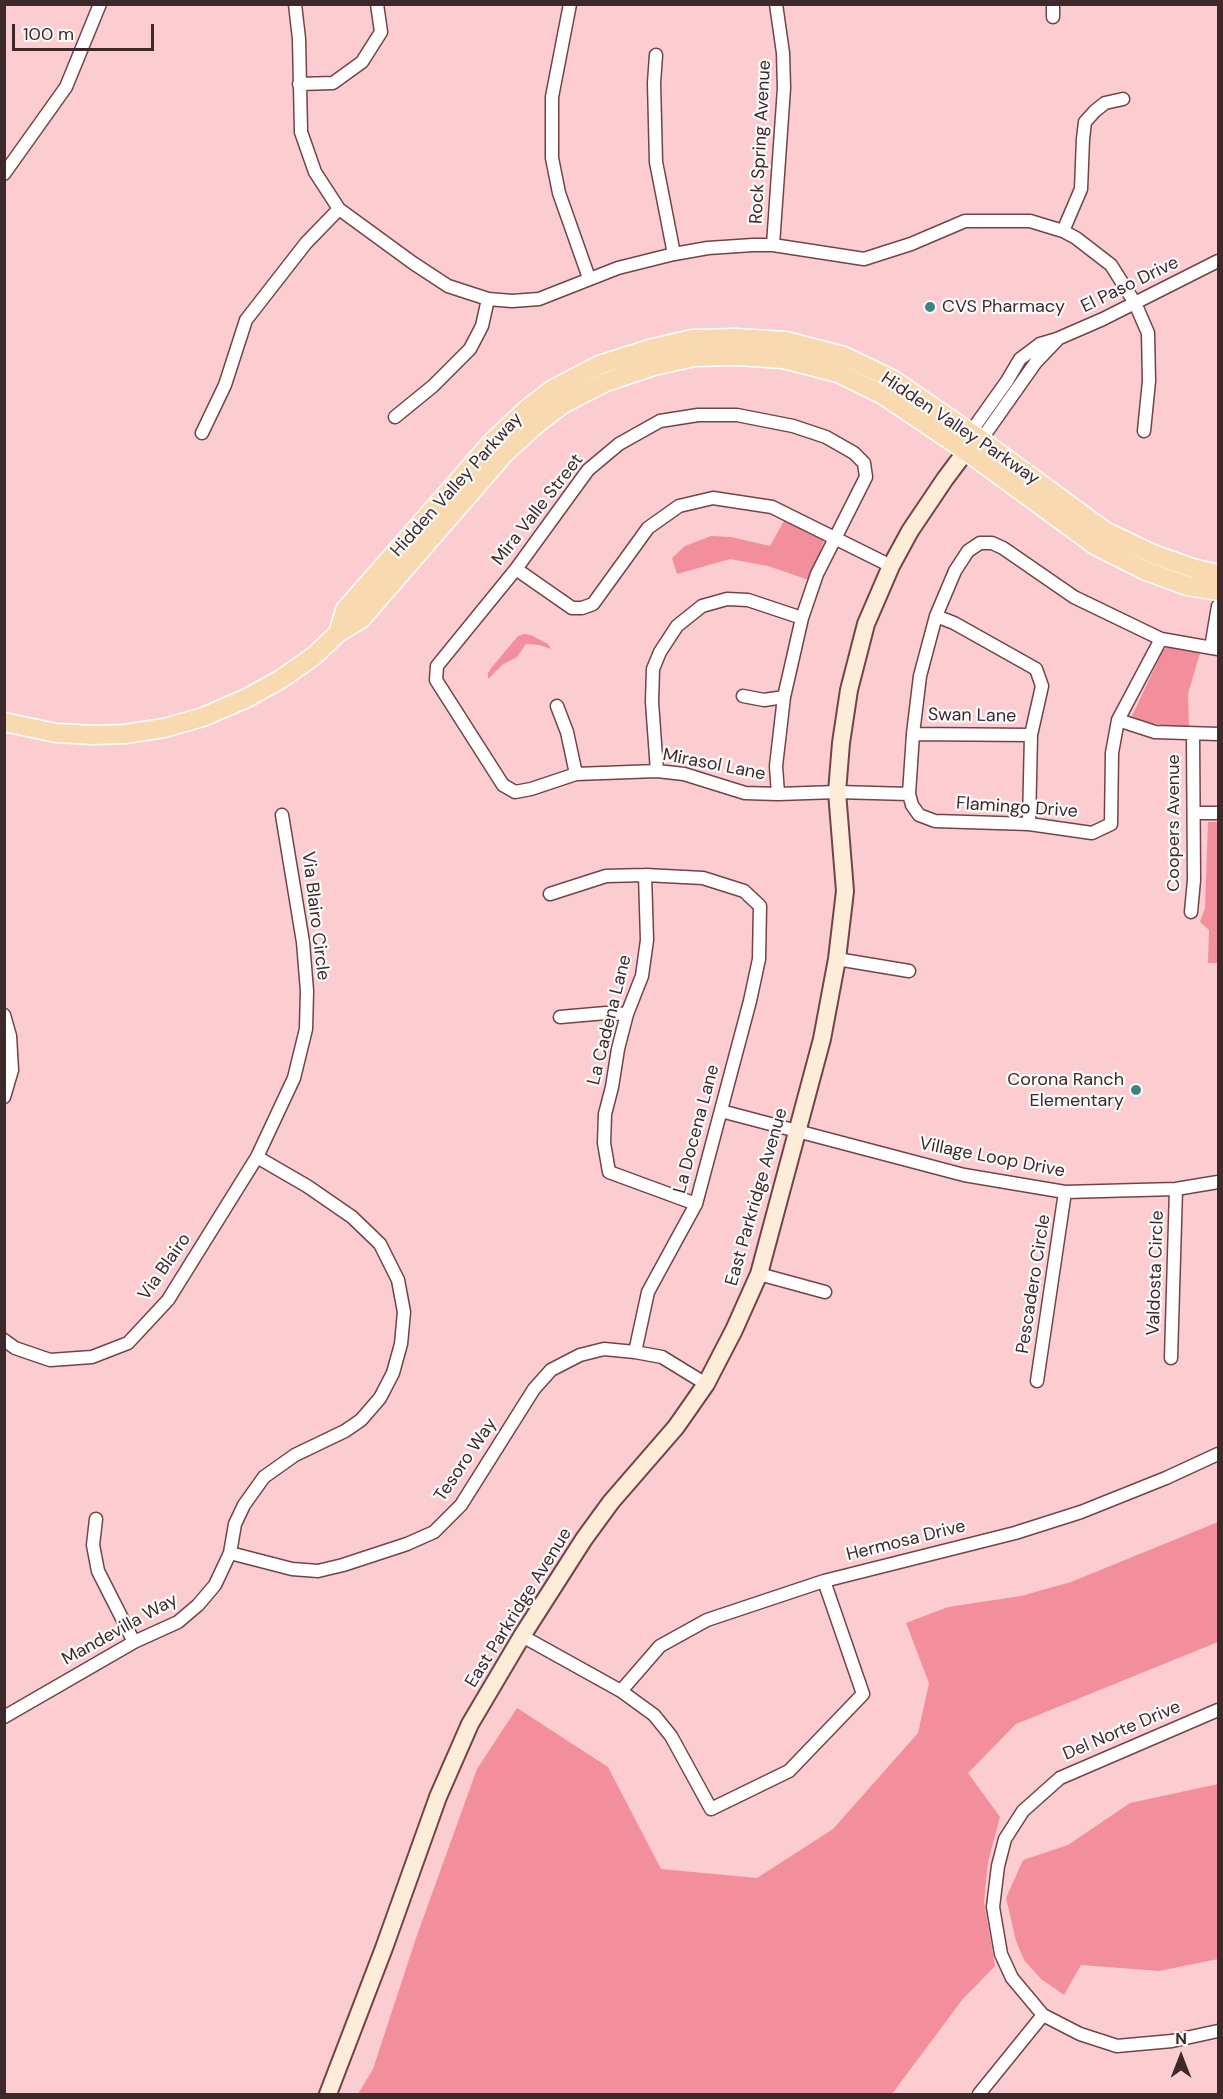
<!DOCTYPE html>
<html>
<head>
<meta charset="utf-8">
<style>
	body { margin:0 }
	#map { position:relative; width:1223px; height:2099px; overflow:hidden; background:#fbcdd1; font-family:"DM Sans",sans-serif }
	canvas { display:block }
	.frame { position:absolute; inset:0; border:6px solid #3d282a; pointer-events:none }
	.north { position:absolute; left:1151px; top:2027px; width:60px; height:60px; -webkit-text-stroke:4px #fbfbfb; paint-order:stroke; rotate:0deg; font-size:16px; font-weight:700; line-height:24px; text-align:center; color:#3d282a }
	.north::after { content:''; display:block; margin:auto; width:21px; height:27px; background:#3d282a; clip-path:polygon(50% 0,100% 100%,50% 72%,0 100%) }
	.scale { position:absolute; left:12px; top:24px; width:142px; height:27px; box-sizing:border-box; border:3px solid #3d282a; border-top:0; padding-left:8px; font-size:18px; line-height:21px; white-space:nowrap; color:#3d282a; -webkit-text-stroke:4px #fbfbfb; paint-order:stroke }
</style>
</head>
<body>
<div id="map">
<canvas width="1223" height="2099"></canvas>
<div class="frame"></div>
<div class="north">N</div>
<div class="scale">100 m</div>
</div>
<script>
const context = document.querySelector('canvas').getContext('2d');
context.lineJoin = 'round';
function paint(path, color) {
  context.fillStyle = color;
  context.fill(path, 'evenodd');
}
function shape(rows) {
  const path = new Path2D();
  for (const r of rows) {
    path.moveTo(r[0], r[1]);
    for (let i = 2; i < r.length; i += 2) path.lineTo(r[i], r[i + 1]);
  }
  return path;
}
function strokePath(path, color, width, dash) {
  context.strokeStyle = color;
  context.lineWidth = width;
  context.lineCap = dash ? 'butt' : 'round';
  context.setLineDash(dash || []);
  context.stroke(path);
}
function drawText(font, color, halo, rows, align = 'center') {
  context.font = font + ' "DM Sans",sans-serif';
  context.lineWidth = 4.5;
  context.setLineDash([]);
  context.textBaseline = 'middle';
  context.strokeStyle = halo;
  context.fillStyle = color;
  for (const [text, x, y, turn = 0] of rows) {
    context.save();
    context.translate(x, y);
    context.rotate((+turn || 0) * Math.PI / 180);
    context.textAlign = isNaN(turn) ? turn : align;
    if (halo) context.strokeText(text, 0, 0);
    context.fillText(text, 0, 0);
    context.restore();
  }
}
paint(shape([
	[785,519,823,539,824,541,809,580,768,566,730,559,677,574,672,558,685,546,711,536,731,537,770,546],
	[524,634,531,635,548,644,551,649,539,645,526,644,517,657,502,665,488,679,488,673,492,667,518,636],
	[1170,646,1200,653,1188,694,1189,727,1162,725,1142,721,1132,716,1163,650],
	[1208,822,1218,822,1218,963,1208,963,1209,930,1200,922,1205,908],
	[1218,1522,1218,1642,1016,1724,968,1773,1000,1817,988,1862,984,1901,995,1966,962,2000,892,2094,358,2094,373,2069,416,1938,477,1769,517,1708,608,1767,661,1869,757,1878,833,1829,918,1733,929,1683,906,1623,948,1607,1021,1596,1071,1582],
	[1218,1784,1218,1959,1159,1971,1081,1965,1064,1995,1041,1979,1024,1960,1016,1941,1006,1898,1023,1860,1068,1845,1130,1803]
]), '#f38f9c');
const minor = shape([
	[295,4,299,39,301,132,315,172,339,209,413,263,448,286,488,299,512,301,539,299,618,268,674,254,708,248,753,245,773,245,864,259,911,244,965,221,1030,221,1063,231,1076,238,1111,265,1135,303,1148,333,1149,381,1144,431],
	[570,4,552,97,552,158,559,193,589,278],
	[1053,17,1053,4],
	[656,55,654,83,656,162,674,254],
	[299,84,333,83,362,62,381,32,377,4],
	[4,174,66,87,100,4],
	[1063,231,1081,189,1083,139,1085,122,1095,111,1105,103,1123,99],
	[773,245,784,88,783,53,776,4],
	[395,417,433,386,470,349,482,326,488,299],
	[202,433,225,385,246,320,306,243,339,209],
	[970,433,1007,381,1020,359,1040,344,1057,339,1103,319,1218,261],
	[981,440,1036,362,1057,340],
	[516,569,572,608,582,608,593,604,648,528,679,506,713,498,772,507,891,566],
	[936,616,954,623,1036,669,1042,686,1031,735,1029,824],
	[1161,639,1118,720,1112,753,1111,824,1092,833,1029,824,935,821,919,815,912,805,909,794,913,734,920,676,936,616,955,571,968,551,980,543,992,543,1003,548,1074,597,1161,639,1218,649],
	[1211,648,1218,606],
	[743,696,764,700,784,697],
	[557,706,567,732,576,774],
	[1118,720,1155,732,1218,734],
	[913,734,1031,735],
	[657,771,652,702,653,669,660,652,677,626,702,606,727,599,748,600,802,618],
	[778,794,776,766,784,697,802,618,817,574,866,477,864,463,854,453,826,437,793,426,737,415,698,415,660,421,619,444,588,470,516,569,437,666,436,680,503,785,515,792,531,789,576,774,657,771,684,774,745,793,778,794,837,792,909,794],
	[1194,813,1218,813],
	[645,875,647,940,642,976,627,1014,618,1049,612,1087,605,1114,604,1143,609,1172,696,1204],
	[550,894,606,876,645,875,703,878,744,891,760,906,759,959,750,1001,696,1204,648,1292,635,1352],
	[1191,912,1194,880,1193,734],
	[837,959,909,971],
	[4,1015,10,1036,12,1070,4,1097],
	[560,1017,606,1013,627,1014],
	[721,1111,964,1175,1065,1192,1176,1189,1218,1182],
	[759,1274,825,1292],
	[4,1340,15,1348,50,1360,92,1357,128,1343,168,1300,257,1157,294,1078,306,1029,307,991,303,942,282,815],
	[1171,1358,1176,1189],
	[1037,1381,1065,1192],
	[96,1519,93,1545,98,1571,134,1642],
	[230,1553,292,1569,318,1571,343,1565,407,1544,434,1532,461,1505,534,1389,551,1370,580,1355,604,1349,635,1352,662,1357,706,1384],
	[522,1636,621,1691,654,1715,671,1736,711,1809,789,1771,863,1694,824,1581],
	[621,1691,660,1646,707,1620,824,1581,1015,1533,1081,1512,1166,1478,1218,1454],
	[1218,1710,1060,1778,1023,1811,1005,1839,998,1866,993,1907,1001,1954,1012,1978,1043,2015,1080,2034,1117,2046,1172,2041,1218,2031],
	[4,1717,134,1642,178,1622,198,1605,215,1585,230,1553,235,1524,244,1505,264,1477,295,1455,345,1431,361,1420,380,1398,393,1373,401,1344,404,1312,398,1280,380,1244,352,1217,307,1186,257,1157],
	[979,2094,1043,2015]
]);
const secondary = shape([
	[328,2094,384,1948,438,1797,470,1724,522,1636,584,1539,611,1502,676,1427,706,1384,734,1330,759,1274,822,1039,837,959,845,891,837,792,841,743,849,690,866,624,891,566,910,531,945,479,966,451,977,443]
]);
const primary = shape([
	[338,633,345,610,493,441,527,409,553,389,599,365,649,349,692,339,736,338,786,341,844,356,892,379,981,440,1105,531,1153,554,1192,568,1218,574],
	[4,722,56,733,94,735,125,734,164,728,203,717,247,698,281,679,314,656,338,633,361,619,505,453,539,422,563,404,606,382,654,366,694,357,736,356,783,359,838,373,883,395,966,451,1096,546,1146,571,1187,586,1218,591]
]);
strokePath(minor, '#724349', 15);
strokePath(secondary, '#724349', 20);
strokePath(primary, '#fff', 21);
strokePath(minor, '#fff', 12);
strokePath(secondary, '#fcecd8', 16);
strokePath(primary, '#f9d9b0', 18);
for (const [x, y, r, color] of [
	[930,307,6,"#3b8481"],
	[1136,1090,6,"#3b8481"]
]) {
  const dot = new Path2D();
  dot.arc(x, y, r, 0, 2 * Math.PI);
  context.fillStyle = color;
  context.fill(dot);
  strokePath(dot, '#fbfbfb', 2);
}
drawText('18px', '#3d282a', '#fbfbfb', [
	["Rock Spring Avenue",761,142,-87],
	["El Paso Drive",1130,285,-26],
	["Hidden Valley Parkway",960,429,34],
	["Hidden Valley Parkway",457,485,-48],
	["Mira Valle Street",538,510,-52],
	["Swan Lane",972,716,1],
	["Mirasol Lane",714,765,11],
	["Flamingo Drive",1017,808,4],
	["Coopers Avenue",1174,823,-90],
	["Via Blairo Circle",315,916,83],
	["La Cadena Lane",610,1020,-76],
	["La Docena Lane",697,1129,-75],
	["Village Loop Drive",992,1158,11],
	["East Parkridge Avenue",757,1197,-74],
	["Via Blairo",165,1267,-55],
	["Valdosta Circle",1156,1273,-88],
	["Pescadero Circle",1034,1284,-81],
	["Tesoro Way",466,1460,-56],
	["Hermosa Drive",906,1541,-14],
	["East Parkridge Avenue",519,1608,-58],
	["Mandevilla Way",120,1630,-29],
	["Del Norte Drive",1122,1731,-23]
]);
drawText('18px', '#3d282a', '#fbfbfb', [
	["CVS Pharmacy",942,307],
	["Corona Ranch",1124,1080,"right"],
	["Elementary",1124,1101,"right"]
], 'left');
</script>
</body>
</html>
